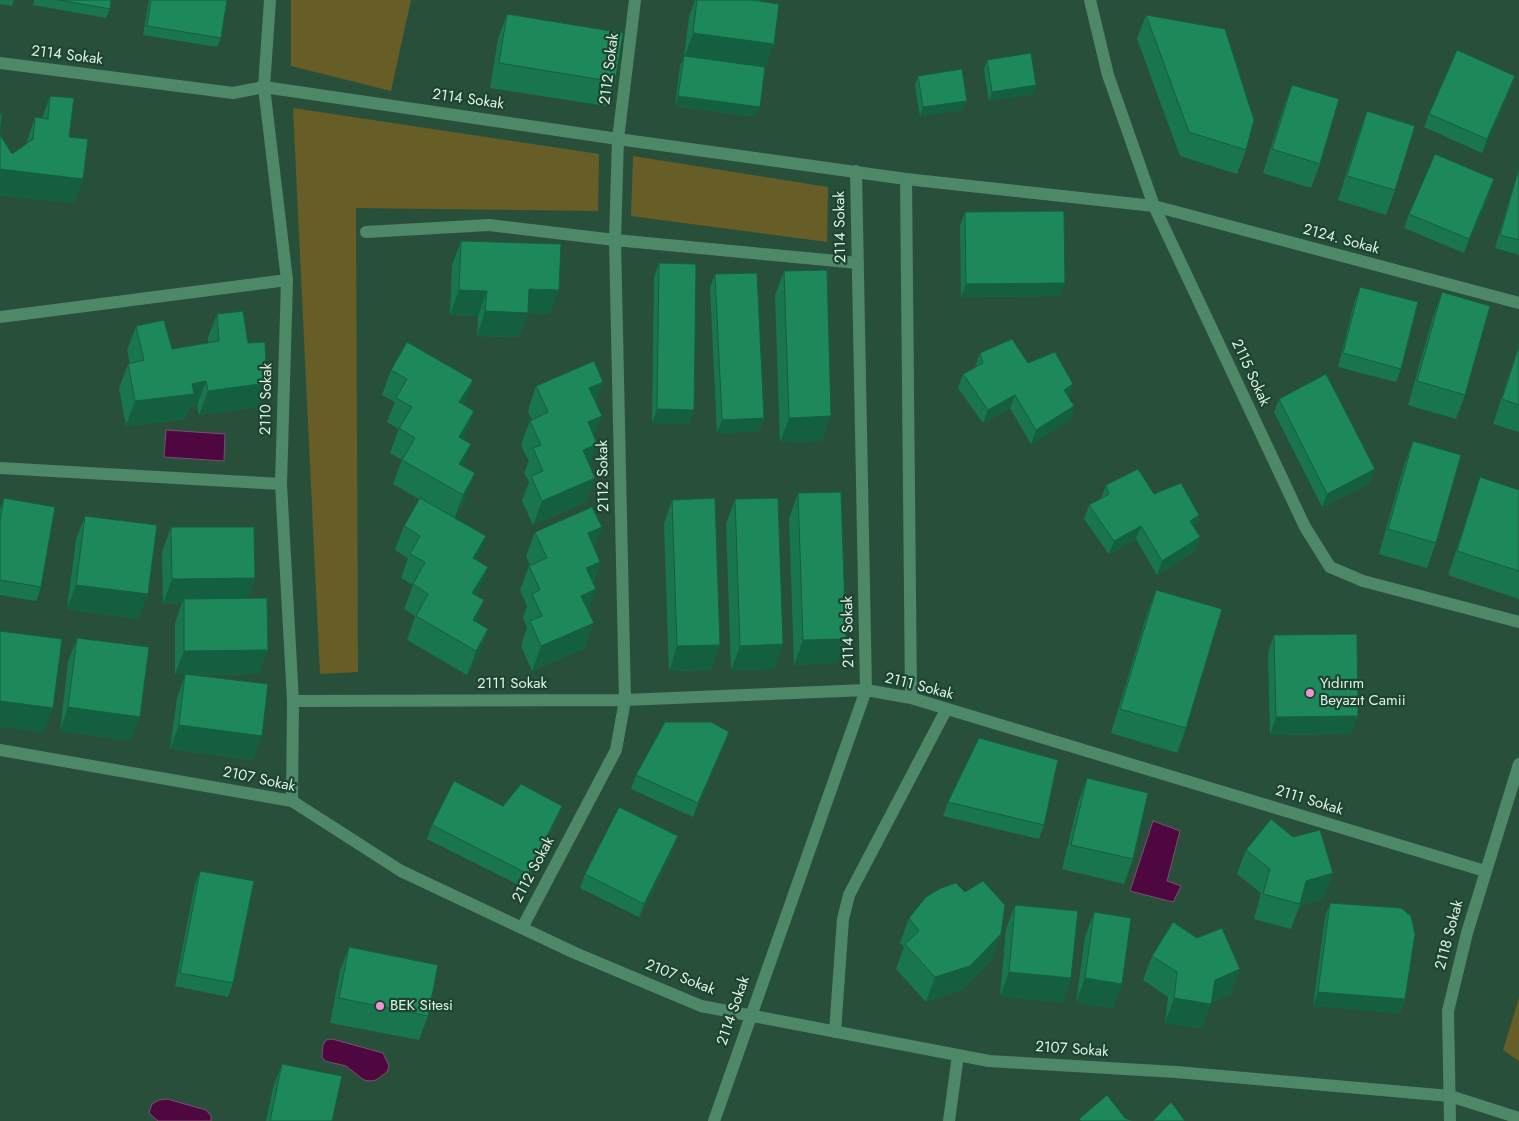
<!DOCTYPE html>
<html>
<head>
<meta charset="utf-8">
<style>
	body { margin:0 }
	canvas { display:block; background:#284f3a }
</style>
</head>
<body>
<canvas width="1519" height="1121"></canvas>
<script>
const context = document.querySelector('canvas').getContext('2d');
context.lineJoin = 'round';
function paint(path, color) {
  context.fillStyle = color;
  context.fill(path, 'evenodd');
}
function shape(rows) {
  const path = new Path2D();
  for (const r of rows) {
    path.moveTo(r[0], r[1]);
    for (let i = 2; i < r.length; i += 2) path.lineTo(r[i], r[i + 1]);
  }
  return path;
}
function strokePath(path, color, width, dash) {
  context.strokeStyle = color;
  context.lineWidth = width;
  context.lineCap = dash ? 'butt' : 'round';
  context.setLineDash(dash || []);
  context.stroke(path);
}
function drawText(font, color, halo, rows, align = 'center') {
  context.font = font + ' Jost,sans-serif';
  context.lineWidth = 4.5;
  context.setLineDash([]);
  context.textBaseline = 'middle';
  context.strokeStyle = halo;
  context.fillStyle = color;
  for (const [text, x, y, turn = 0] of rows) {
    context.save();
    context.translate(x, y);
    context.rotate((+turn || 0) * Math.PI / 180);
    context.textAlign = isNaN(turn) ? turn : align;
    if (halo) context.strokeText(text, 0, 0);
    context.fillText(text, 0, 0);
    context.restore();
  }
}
paint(shape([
	[291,0,411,0,391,91,291,66],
	[293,108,599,154,598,211,356,208,358,672,320,674],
	[633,156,828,187,827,242,631,216],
	[1519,998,1519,1061,1503,1050]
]), '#675d26');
const water = shape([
	[166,430,225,434,224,461,164,457,166,430],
	[1153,821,1180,831,1167,881,1181,886,1173,902,1130,891,1153,821],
	[332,1039,383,1053,389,1066,387,1072,376,1080,370,1081,364,1080,346,1066,325,1061,322,1057,323,1045,326,1040,332,1039],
	[167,1099,206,1110,211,1116,211,1121,158,1121,149,1113,152,1104,159,1100,167,1099]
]);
paint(water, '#4e083f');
strokePath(water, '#794e71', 1);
strokePath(shape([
	[270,0,264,87,287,280,281,484,293,701,292,801],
	[1090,0,1108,75,1154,206,1305,527,1330,567,1363,581,1519,622],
	[0,63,233,93,264,87,618,139,906,179],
	[366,232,489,225,615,240,858,263],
	[0,317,287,280],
	[0,468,281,484],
	[911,698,906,179,1154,206,1519,303],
	[293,701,625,700,866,690,911,698,1485,871],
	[0,750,292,801,401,871,575,953,701,1006,989,1061,1176,1072,1450,1096,1519,1118],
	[522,928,616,750,625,700,615,240,618,139,635,0],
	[835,1032,843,919,849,895,946,710],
	[714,1121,866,690,856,171],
	[949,1121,958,1055],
	[1450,1121,1448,1011,1467,933,1519,764]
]), '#4d8969', 12);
paint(shape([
	[0,0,14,0,12,6,0,4],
	[34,0,111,0,110,9,106,18,33,5],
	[149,0,227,0,221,38,217,47,143,35],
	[695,0,761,0,760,1,774,44,764,68,756,117,675,106,680,66,684,56,689,17],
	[507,14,615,82,606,106,490,88,498,39],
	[1146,15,1246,150,1237,174,1180,156,1137,39],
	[987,60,1033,94,989,101,984,69],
	[918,76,963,110,920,116,915,85],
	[1292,85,1320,164,1311,188,1263,173,1283,109],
	[1510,90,1482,153,1424,127,1429,114],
	[50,96,69,137,83,179,74,203,0,195,0,114,0,135,12,154,26,144,35,117,42,118],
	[1367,111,1395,190,1386,215,1338,200,1358,136],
	[1519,167,1519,255,1495,248],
	[1490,193,1464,253,1404,228,1409,214],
	[965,212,1065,283,1060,296,961,297,960,226],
	[461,241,550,314,528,313,519,337,477,336,478,316,450,315,452,265],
	[659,263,694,410,689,424,652,423,654,277],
	[784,271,822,441,780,442,775,295],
	[715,274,764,418,759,431,717,433,710,288],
	[1360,287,1401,369,1396,382,1338,367,1355,300],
	[1442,292,1465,395,1456,419,1408,405,1433,317],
	[217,314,258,407,199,415,197,406,189,408,185,419,126,426,119,389,128,364,130,364,127,350,136,326,172,349,208,343,208,338],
	[1519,344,1519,432,1493,424],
	[980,353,1028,363,1073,384,1068,396,1074,406,1070,420,1031,444,1010,408,983,423,958,388,963,374,975,368],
	[391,370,464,404,465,435,463,440,463,466,466,498,455,517,477,560,479,591,476,596,484,600,476,622,488,629,479,654,467,675,407,640,415,616,404,609,413,585,401,578,408,558,395,550,404,526,419,499,393,484,402,460,390,453,399,429,387,422,395,402,382,395],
	[603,382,595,402,594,437,589,465,595,478,586,502,533,525,522,501,529,482,524,473,529,461,521,445,530,421,532,420,528,411,536,386],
	[1279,399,1370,483,1322,507,1274,412],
	[1413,441,1436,543,1427,568,1379,554,1404,465],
	[1480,477,1519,490,1519,599,1448,575,1472,502],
	[1106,485,1154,494,1199,515,1194,527,1200,537,1195,551,1157,575,1136,539,1109,554,1084,519,1089,505,1101,499],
	[798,493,837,663,794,665,789,518],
	[4,498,41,587,36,601,0,595,0,509],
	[735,499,783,644,774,669,731,670,726,524],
	[672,500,720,645,711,670,669,671,664,524],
	[85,516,139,619,67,609,76,540],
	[171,527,247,598,259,674,194,675,253,760,170,749,177,698,185,675,175,675,175,623,182,603,163,604,162,552],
	[602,527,594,548,600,562,593,583,596,589,588,610,585,648,532,671,521,646,527,627,523,618,527,606,520,590,529,566,530,565,526,556,535,532],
	[1156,590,1186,728,1177,753,1111,733,1147,614],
	[1274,635,1352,734,1270,735,1268,653],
	[77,638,131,741,60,731,68,662],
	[729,732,724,745,693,817,631,789,636,775],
	[1087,778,1133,859,1124,884,1062,869,1078,803],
	[948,802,1044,825,1039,839,943,816],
	[503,806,562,806,557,820,523,887,427,839,432,825],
	[673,850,639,917,580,888,585,874],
	[1246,850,1324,898,1300,905,1291,929,1254,919,1261,893,1237,874],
	[200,871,233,983,228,997,175,986,195,884],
	[1330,903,1405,999,1400,1013,1313,1006,1325,917],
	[1015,905,1063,1003,1000,996,1006,929],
	[1094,912,1122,984,1113,1008,1076,1003,1085,937],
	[909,918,1001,934,992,959,961,990,926,1002,896,969,904,947,900,943],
	[349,947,428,1016,419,1040,330,1023,340,971],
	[1152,956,1231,994,1211,1002,1202,1028,1165,1023,1168,997,1143,980],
	[282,1064,332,1121,266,1121,273,1088]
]), '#19754d');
paint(shape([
	[693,33,774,44,765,68,684,58],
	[1515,76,1510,90,1482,153,1487,139],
	[1036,85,1033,94,989,101,992,92],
	[678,96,760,107,756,117,675,106],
	[967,101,963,110,920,116,923,107],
	[0,169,83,179,74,203,0,195],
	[1494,179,1490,193,1464,253,1469,239],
	[1065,283,1060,296,961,297,966,284],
	[529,289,559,290,550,314,528,313,519,337,477,336,485,311],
	[459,290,487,291,478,316,450,315],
	[473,380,464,404,459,402],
	[206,381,197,406,189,408,185,419,126,426,135,401,192,384],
	[603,382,594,406,589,388],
	[267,383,258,407,199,415,208,391],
	[1073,384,1068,398,1064,390],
	[1015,395,1010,408,983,423,988,410],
	[1074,406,1070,420,1031,444,1036,430],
	[657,409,694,410,689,424,652,423],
	[474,411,465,435,450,462,459,437],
	[602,416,593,440,588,422],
	[831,416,822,441,780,442,789,418],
	[764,418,759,431,717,433,722,420],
	[471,444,462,469,450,489,459,464],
	[597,444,588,468,583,450],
	[1375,469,1370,483,1322,507,1327,494],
	[475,473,466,498,454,519,463,495],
	[595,478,586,502,533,525,542,501],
	[1199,515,1194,528,1190,521],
	[1141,526,1136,539,1109,554,1114,541],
	[602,527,593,552,588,533],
	[486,536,477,560,473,558],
	[1200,537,1195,551,1157,575,1162,561],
	[600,562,591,586,586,568],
	[488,567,479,591,463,618,472,593],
	[255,578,246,603,184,599,182,603,163,604,172,579],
	[76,585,148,594,139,619,67,609],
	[596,589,587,614,581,596],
	[484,600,475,625,464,645,473,620],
	[594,623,585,648,532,671,541,646],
	[488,629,479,654,467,675,476,651],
	[846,639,837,663,794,665,803,640],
	[783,644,774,669,731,670,740,646],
	[720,645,711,670,669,671,677,646],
	[268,650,259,674,175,675,184,651],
	[0,701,53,708,44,733,0,727],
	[68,707,140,717,131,741,60,731],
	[1358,716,1352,734,1270,735,1276,717],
	[179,725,262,736,253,760,170,749],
	[729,732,724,745,693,817,698,803],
	[562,806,557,820,523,887,528,874],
	[678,836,673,850,639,917,644,904],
	[1333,873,1324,898,1300,905,1306,881],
	[1001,934,992,959,961,990,926,1002,935,977],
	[1240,969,1231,994,1209,1003,1211,1004,1202,1028,1165,1023,1174,998],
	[1009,972,1071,978,1063,1003,1000,996],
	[1085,978,1122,984,1113,1008,1076,1003],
	[1318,992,1405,999,1400,1013,1313,1006]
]), '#145f3f');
const building = shape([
	[59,0,111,0,110,9,59,0],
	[151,0,227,0,221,38,147,26,151,0],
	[697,0,752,0,779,4,774,44,693,33,697,0],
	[507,14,623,33,615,82,499,63,507,14],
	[1146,15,1225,29,1254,120,1246,150,1189,132,1146,15],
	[1457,50,1515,76,1487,139,1429,114,1457,50],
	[1031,53,1036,85,992,92,987,60,1031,53],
	[684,56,765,67,760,107,678,96,684,56],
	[962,69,967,101,923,107,918,76,962,69],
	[1292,85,1339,99,1320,164,1272,149,1292,85],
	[50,96,74,98,69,137,88,139,83,179,0,169,0,114,2,114,0,135,12,154,33,139,35,117,48,119,50,96],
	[1367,111,1415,126,1395,190,1347,176,1367,111],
	[1435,154,1494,179,1469,239,1409,214,1435,154],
	[1519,168,1519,240,1500,235,1519,168],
	[1064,211,1065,283,966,284,965,212,1064,211],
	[461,241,561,244,559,290,529,289,528,313,485,311,487,291,459,290,461,241],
	[659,263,696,264,694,410,657,409,659,263],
	[827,270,831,416,789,418,784,271,827,270],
	[757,273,764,418,722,420,715,274,757,273],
	[1360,287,1418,302,1401,369,1343,353,1360,287],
	[1442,292,1490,306,1465,395,1417,381,1442,292],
	[243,311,248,343,265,342,267,383,208,391,206,381,192,384,194,394,135,401,128,364,144,360,136,326,164,320,172,349,219,341,217,314,243,311],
	[1012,339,1028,363,1055,352,1073,384,1064,390,1074,406,1036,430,1015,395,988,410,963,374,983,363,980,353,1012,339],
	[407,342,473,380,459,402,474,411,459,437,471,444,459,464,475,473,463,495,402,460,415,438,399,428,412,407,396,398,407,379,391,370,407,342],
	[1519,346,1519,405,1502,399,1519,346],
	[594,361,603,382,589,388,602,416,588,422,597,444,583,450,595,478,542,501,531,476,543,471,533,448,541,445,530,421,548,412,536,386,594,361],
	[1326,374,1375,469,1327,494,1279,399,1326,374],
	[1413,441,1461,455,1436,543,1388,529,1413,441],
	[1138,469,1154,494,1181,483,1199,515,1190,521,1200,537,1162,561,1141,526,1114,541,1089,505,1109,494,1106,485,1138,469],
	[1480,477,1519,490,1519,571,1457,551,1480,477],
	[841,492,846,639,803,640,798,493,841,492],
	[4,498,55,507,41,587,0,580,0,520,4,498],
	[420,498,486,536,473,558,488,567,472,593,484,600,473,620,488,629,476,651,416,616,428,594,413,584,425,562,410,554,420,536,404,526,420,498],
	[715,498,720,645,677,646,672,500,715,498],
	[778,498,783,644,740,646,735,499,778,498],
	[592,507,602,527,588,533,600,562,586,568,596,589,581,596,594,623,541,646,530,621,542,616,532,594,540,590,529,566,547,558,535,532,592,507],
	[85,516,157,525,148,594,76,585,85,516],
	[171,527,254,527,255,578,172,579,171,527],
	[1156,590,1222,609,1186,728,1120,709,1156,590],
	[267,598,268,650,184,651,184,599,267,598],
	[0,631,62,639,53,708,0,701,0,631],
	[1357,634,1358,716,1276,717,1274,635,1357,634],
	[77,638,149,647,140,717,68,707,77,638],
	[185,674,268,684,262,736,179,725,185,674],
	[665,722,711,722,729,732,698,803,636,775,665,722],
	[979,738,1058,760,1044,825,948,802,979,738],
	[1087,778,1148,793,1133,859,1071,845,1087,778],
	[454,781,503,806,521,784,562,806,528,874,432,825,454,781],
	[619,807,678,836,644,904,585,874,619,807],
	[1271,819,1293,837,1320,830,1333,873,1306,881,1300,904,1263,894,1270,869,1246,850,1271,819],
	[200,871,254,881,233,983,180,973,200,871],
	[983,881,1005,905,1001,934,970,966,935,977,905,944,919,931,909,918,926,897,941,888,956,883,965,892,983,881],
	[1330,903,1401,908,1411,916,1415,934,1405,999,1318,992,1330,903],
	[1015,905,1078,911,1071,978,1009,972,1015,905],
	[1094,912,1131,918,1122,984,1085,978,1094,912],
	[1173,922,1197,938,1222,928,1240,969,1215,980,1211,1004,1174,998,1177,972,1152,956,1173,922],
	[349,947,438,965,428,1016,339,998,349,947],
	[282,1064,342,1076,332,1121,270,1121,282,1064],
	[1107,1095,1125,1118,1133,1121,1081,1121,1079,1119,1107,1095],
	[1171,1102,1185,1121,1153,1121,1171,1102]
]);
paint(building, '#1d885a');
strokePath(building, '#145f3f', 1);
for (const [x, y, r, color] of [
	[1310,693,5,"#f391d5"],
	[380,1006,5,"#f391d5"]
]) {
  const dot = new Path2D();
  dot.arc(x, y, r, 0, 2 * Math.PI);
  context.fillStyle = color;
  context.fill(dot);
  strokePath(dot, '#1d4430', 2);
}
drawText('15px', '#ddf3e6', '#1d4430', [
	["2114 Sokak",67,56,7],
	["2112 Sokak",610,69,-83],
	["2114 Sokak",468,100,8],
	["2114 Sokak",841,227,-91],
	["2124. Sokak",1341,240,15],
	["2115 Sokak",1250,373,65],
	["2110 Sokak",267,399,-89],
	["2112 Sokak",604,476,-91],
	["2114 Sokak",849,632,-91],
	["2111 Sokak",512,684],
	["2111 Sokak",919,687,14],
	["2107 Sokak",259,780,12],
	["2111 Sokak",1309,801,17],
	["2112 Sokak",534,870,-62],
	["2118 Sokak",1450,935,-75],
	["2107 Sokak",680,978,21],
	["2114 Sokak",734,1011,-71],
	["2107 Sokak",1072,1050,4]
]);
drawText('15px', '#ddf3e6', '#1d4430', [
	["Yıdırım",1320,684],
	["Beyazıt Camii",1320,701],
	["BEK Sitesi",390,1006]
], 'left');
</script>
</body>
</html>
